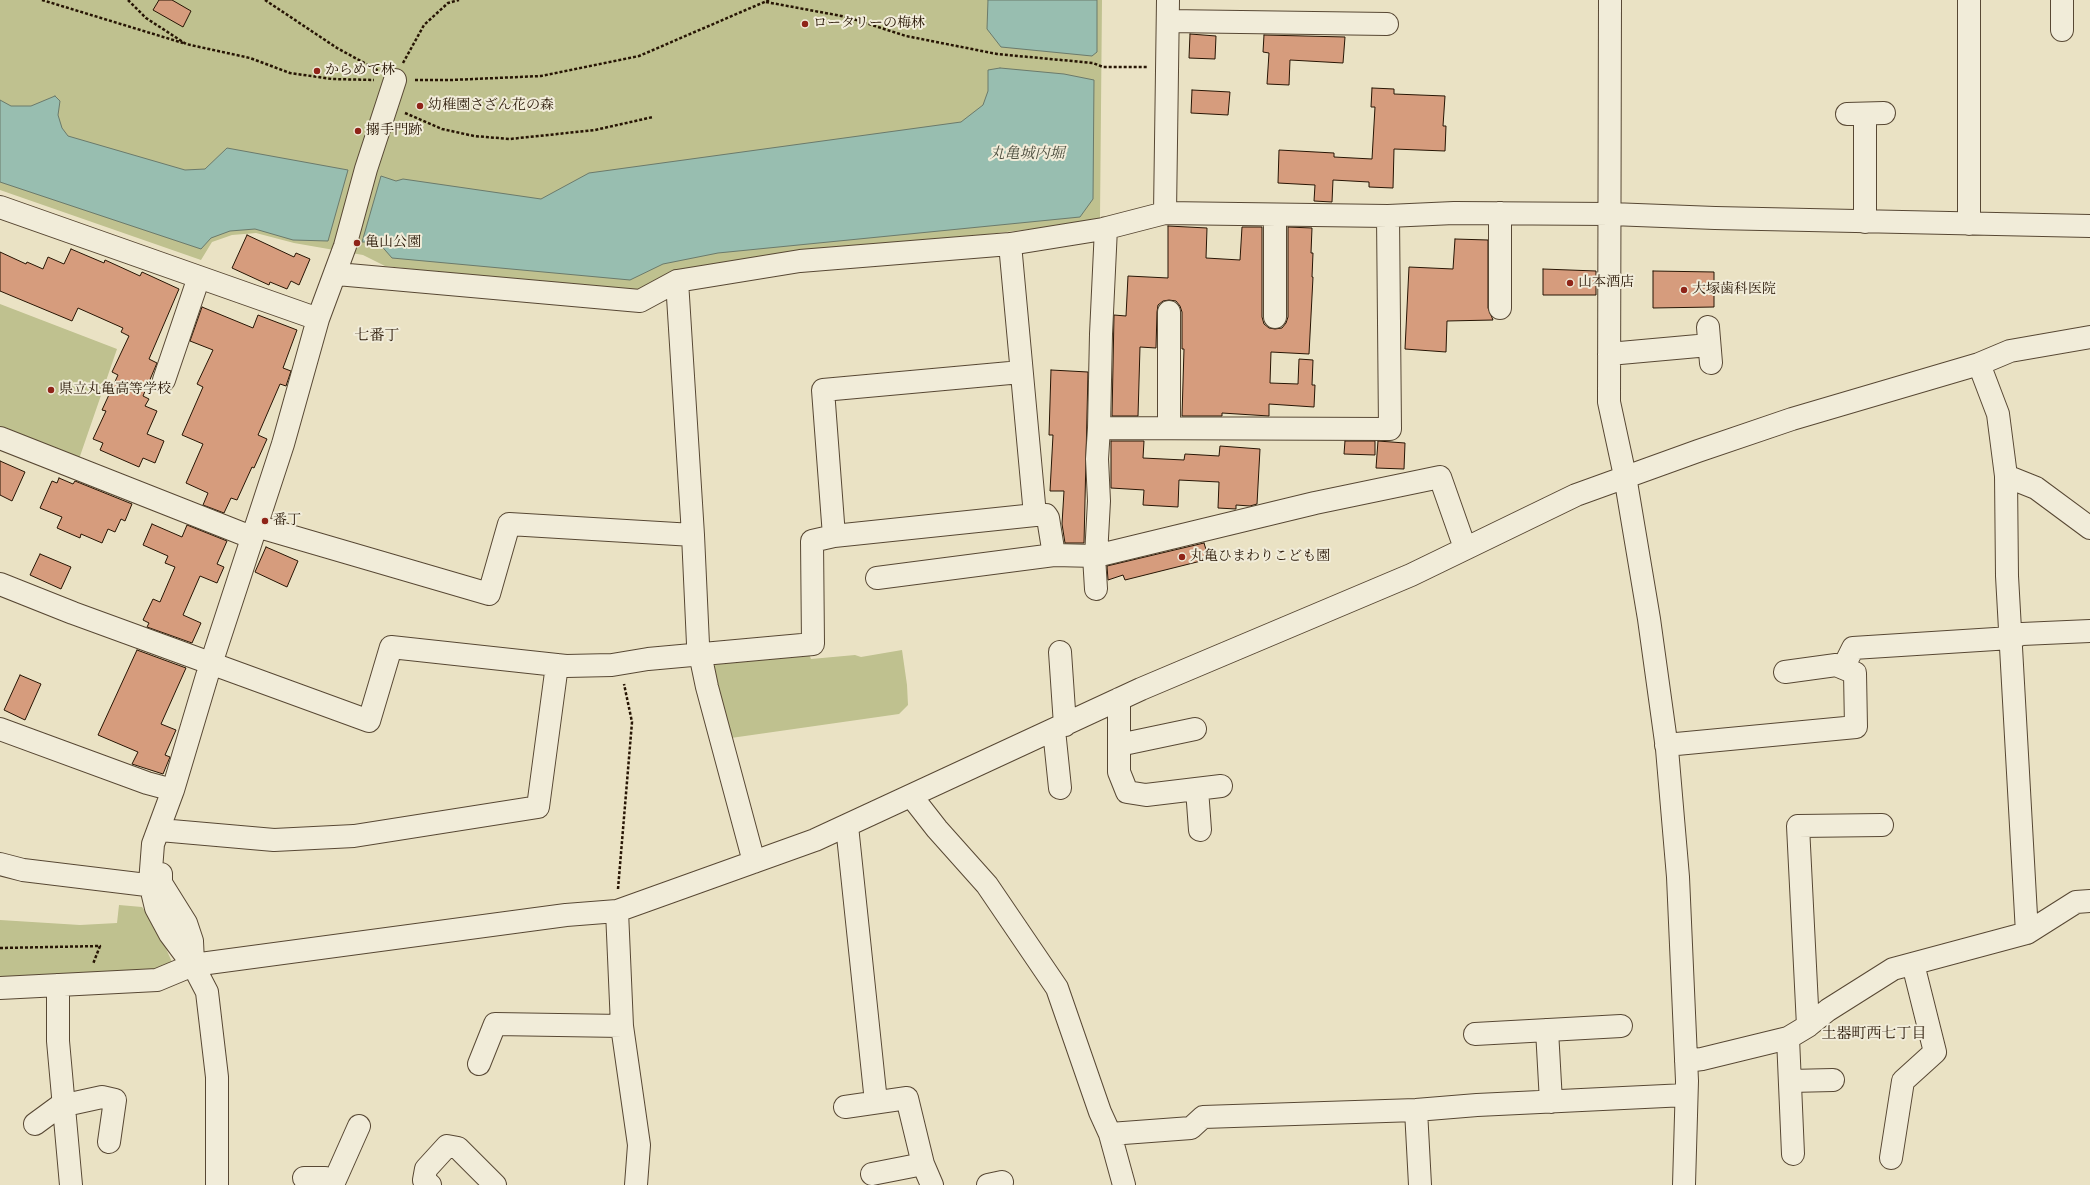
<!DOCTYPE html>
<html>
<head>
<meta charset="utf-8">
<style>
	body { margin:0 }
	canvas { display:block; background:#eae2c4 }
</style>
</head>
<body>
<canvas width="2090" height="1185"></canvas>
<script>
const context = document.querySelector('canvas').getContext('2d');
context.lineJoin = 'round';
function paint(path, color) {
  context.fillStyle = color;
  context.fill(path, 'evenodd');
}
function shape(rows) {
  const path = new Path2D();
  for (const r of rows) {
    path.moveTo(r[0], r[1]);
    for (let i = 2; i < r.length; i += 2) path.lineTo(r[i], r[i + 1]);
  }
  return path;
}
function strokePath(path, color, width, dash) {
  context.strokeStyle = color;
  context.lineWidth = width;
  context.lineCap = dash ? 'butt' : 'round';
  context.setLineDash(dash || []);
  context.stroke(path);
}
function drawText(font, color, halo, rows, align = 'center') {
  context.font = font + ' Vollkorn,"Noto Serif JP",serif';
  context.lineWidth = 4;
  context.setLineDash([]);
  context.textBaseline = 'middle';
  context.strokeStyle = halo;
  context.fillStyle = color;
  for (const [text, x, y, turn = 0] of rows) {
    context.save();
    context.translate(x, y);
    context.rotate((+turn || 0) * Math.PI / 180);
    context.textAlign = isNaN(turn) ? turn : align;
    if (halo) context.strokeText(text, 0, 0);
    context.fillText(text, 0, 0);
    context.restore();
  }
}
paint(shape([
	[0,0,1102,0,1100,218,1083,223,946,239,642,290,459,274,385,266,363,255,294,243,256,233,232,235,212,242,201,260,0,190],
	[0,304,117,349,79,459,0,431],
	[902,650,907,685,908,705,899,714,731,738,713,666,721,661,808,651,811,659,855,655,861,657],
	[119,905,142,907,155,924,172,962,182,970,0,984,0,920,80,925,117,923]
]), '#bfc18f');
const water = shape([
	[988,0,1097,0,1097,52,1092,56,1001,47,987,29,988,0],
	[1000,68,1064,74,1094,80,1093,199,1080,217,718,253,663,264,630,280,392,258,378,242,362,242,381,176,396,181,403,179,541,199,589,173,961,122,983,105,988,91,988,70,1000,68],
	[55,96,60,101,58,115,62,128,68,136,185,170,205,169,227,148,348,170,328,241,293,240,255,229,230,231,211,238,201,249,0,182,0,100,11,106,31,106,55,96]
]);
paint(water, '#98beb0');
strokePath(water, '#6b7a6b', 1);
const building = shape([
	[159,0,172,0,191,11,183,27,153,10,159,0],
	[1190,34,1216,36,1215,59,1189,58,1190,34],
	[1264,35,1345,37,1343,63,1290,60,1289,85,1267,84,1269,53,1263,52,1264,35],
	[1372,88,1394,89,1394,94,1445,96,1443,126,1446,126,1445,151,1394,149,1393,188,1369,187,1369,182,1333,180,1332,202,1314,201,1315,185,1278,183,1279,150,1334,153,1334,157,1372,159,1375,107,1371,107,1372,88],
	[1192,90,1230,92,1228,115,1191,113,1192,90],
	[1168,226,1207,228,1206,258,1240,260,1242,227,1262,227,1262,317,1264,324,1269,328,1275,329,1282,328,1286,323,1288,317,1288,227,1312,228,1311,253,1313,253,1312,277,1313,277,1309,354,1271,352,1270,383,1298,384,1299,359,1313,360,1312,385,1315,385,1314,407,1269,404,1269,416,1222,413,1222,416,1182,416,1184,349,1182,349,1182,312,1180,306,1176,301,1169,300,1163,301,1158,305,1157,312,1156,348,1140,347,1138,416,1112,416,1114,315,1126,316,1128,276,1168,278,1168,226],
	[247,235,294,257,296,253,310,259,299,285,291,281,287,289,270,282,269,285,232,268,247,235],
	[1455,239,1488,240,1488,308,1493,320,1447,321,1446,352,1405,349,1409,267,1453,269,1455,239],
	[71,249,104,263,105,260,140,276,142,272,179,289,149,359,157,363,143,396,149,399,145,406,157,411,147,434,164,441,155,463,143,458,139,467,100,450,103,443,93,439,106,411,102,410,118,375,112,372,129,336,121,332,123,328,78,308,72,321,0,291,0,252,26,264,27,262,43,269,48,257,64,264,71,249],
	[1543,269,1596,271,1596,295,1543,295,1543,269],
	[1653,271,1714,272,1714,307,1653,308,1653,271],
	[202,307,253,328,258,315,297,330,283,368,291,371,286,386,280,384,258,435,267,439,254,468,252,467,237,500,231,498,224,513,203,505,208,493,186,483,203,444,182,435,203,387,197,384,213,350,190,341,202,307],
	[1051,370,1088,372,1084,543,1065,543,1062,524,1064,491,1050,491,1053,435,1049,435,1051,370],
	[1111,441,1144,441,1143,458,1184,460,1185,454,1219,456,1220,446,1260,449,1257,504,1250,506,1236,505,1236,509,1218,508,1219,482,1179,480,1178,507,1143,505,1144,490,1111,488,1111,441],
	[1345,441,1375,441,1375,455,1344,454,1345,441],
	[1378,441,1405,443,1404,469,1376,468,1378,441],
	[0,461,25,472,12,501,0,495,0,461],
	[59,478,73,484,75,481,132,504,125,521,121,519,115,532,108,529,102,543,81,534,80,538,57,528,62,517,40,508,52,481,57,483,59,478],
	[152,524,182,537,187,525,227,541,217,564,224,567,217,583,200,576,183,615,201,623,192,643,147,627,149,623,143,620,153,599,160,602,175,567,165,563,168,556,143,545,152,524],
	[1204,543,1209,559,1125,580,1123,575,1108,580,1107,566,1204,543],
	[266,547,298,561,287,587,255,572,266,547],
	[40,554,71,567,61,589,30,575,40,554],
	[137,650,186,668,161,724,176,730,165,755,170,757,163,774,132,764,138,752,98,735,137,650],
	[20,675,41,684,25,720,4,710,20,675]
]);
paint(building, '#d69c7d');
strokePath(building, '#271504', 1);
const minor = shape([
	[1610,0,1609,402,1625,476,1649,619,1667,749,1678,877,1687,1081,1684,1185],
	[1168,21,1387,24],
	[2062,30,2062,0],
	[1847,114,1884,113],
	[0,207,318,319,283,444,207,676,173,790,153,844,150,883,156,908,170,934,193,965,207,992,217,1077,217,1185],
	[1165,213,1168,0],
	[1275,215,1275,317],
	[1865,222,1865,114],
	[1969,224,1969,0],
	[1106,228,1101,334,1099,428,1390,429,1388,216],
	[337,274,640,301,677,281,800,261,1010,244,1103,229,1165,213,1388,216,1454,213,1611,214,1715,218,2090,226],
	[677,281,693,535,698,644,707,687,754,862],
	[1500,308,1500,213],
	[318,319,345,246,366,169,395,80],
	[1708,327,1711,363],
	[1609,354,1709,345],
	[1979,364,1998,414,2006,476,2007,576,2027,933],
	[164,380,199,277],
	[1169,428,1169,312],
	[0,438,251,537],
	[2006,476,2036,488,2090,528],
	[1035,515,1046,515,1048,518,1054,555,1096,556,1315,503,1440,477,1465,548],
	[256,526,489,594,509,524,693,535],
	[834,536,1035,515,1010,244],
	[1094,556,1096,589],
	[1096,556,1099,501,1097,459,1099,428],
	[877,578,1054,555],
	[0,584,73,613,369,721,391,647,566,666,612,665,648,659,813,644,812,541,834,536,823,390,1021,372],
	[1060,652,1065,725],
	[1843,668,1853,648,2011,638,2022,634,2090,631],
	[1119,699,1119,772,1127,792,1146,795,1221,786],
	[0,729,147,783,173,790],
	[1054,730,1060,788],
	[1119,745,1195,729],
	[1666,745,1856,727,1855,673,1836,665,1785,672],
	[1197,789,1200,830],
	[912,797,937,829,987,885,1057,988,1100,1112,1110,1134,1124,1185],
	[847,826,876,1102],
	[160,830,274,840,354,836,538,807,557,665],
	[0,864,23,870,163,887],
	[161,874,161,883,186,923,192,941,193,963],
	[617,911,622,1026,639,1145,636,1185],
	[58,985,58,1041,71,1185],
	[0,988,157,980,193,965,566,915,617,911,815,840,1141,689,1411,575,1576,495,1698,451,1792,419,1979,364,2010,351,2090,337],
	[1808,1026,1798,826,1882,825],
	[1547,1030,1551,1102],
	[1475,1034,1621,1026],
	[1788,1038,1793,1154],
	[1686,1061,1702,1059,1788,1038,1808,1026,1828,1010,1893,969,2027,933,2076,902,2090,901],
	[479,1064,495,1024,622,1026],
	[1790,1081,1833,1080],
	[845,1107,907,1098,923,1164,872,1174],
	[1416,1110,1420,1185],
	[35,1124,65,1102,70,1104,102,1097,115,1100,109,1142],
	[1110,1134,1191,1128,1203,1117,1416,1110,1477,1105,1686,1095],
	[1891,1158,1903,1081,1935,1052,1913,964],
	[923,1164,932,1185],
	[304,1178,325,1178,330,1185],
	[330,1185,335,1180,359,1126],
	[430,1185,424,1180,426,1169,447,1146,458,1148,495,1185],
	[988,1185,1002,1182]
]);
strokePath(minor, '#584834', 24);
strokePath(shape([
	[42,0,183,43],
	[128,0,146,18,186,44,250,58,290,73,332,79,374,80],
	[265,0,337,48,379,71],
	[766,2,847,17,906,36,997,54,1093,63,1103,67,1147,67],
	[403,63,424,25,448,3,459,0],
	[415,80,451,80,541,76,639,56,769,0],
	[405,113,442,129,474,136,510,139,595,130,653,117],
	[618,889,632,722,624,684],
	[0,948,100,946,93,964]
]), '#271504', 2.5, [3, 2]);
strokePath(minor, '#f1ecd9', 22);
for (const [x, y, r, color] of [
	[805,24,4,"#8f2418"],
	[317,71,4,"#8f2418"],
	[420,106,4,"#8f2418"],
	[358,131,4,"#8f2418"],
	[357,243,4,"#8f2418"],
	[1570,283,4,"#8f2418"],
	[1684,290,4,"#8f2418"],
	[51,390,4,"#8f2418"],
	[265,521,4,"#8f2418"],
	[1182,557,4,"#8f2418"]
]) {
  const dot = new Path2D();
  dot.arc(x, y, r, 0, 2 * Math.PI);
  context.fillStyle = color;
  context.fill(dot);
  strokePath(dot, '#f1ecd9', 1.5);
}
drawText('14px', '#271504', '#f1ecd9', [
	["ロータリーの梅林",813,24],
	["からめて林",325,71],
	["幼稚園さざん花の森",428,106],
	["搦手門跡",366,131],
	["亀山公園",365,243],
	["山本酒店",1578,283],
	["大塚歯科医院",1692,290],
	["県立丸亀高等学校",59,390],
	["番丁",273,521],
	["丸亀ひまわりこども園",1190,557]
], 'left');
drawText('italic 15px', '#4f5040', '#f1ecd9', [
	["丸亀城内堀",1027,155]
]);
drawText('15px', '#271504', '#f1ecd9', [
	["七番丁",377,337],
	["土器町西七丁目",1874,1035]
]);
</script>
</body>
</html>
